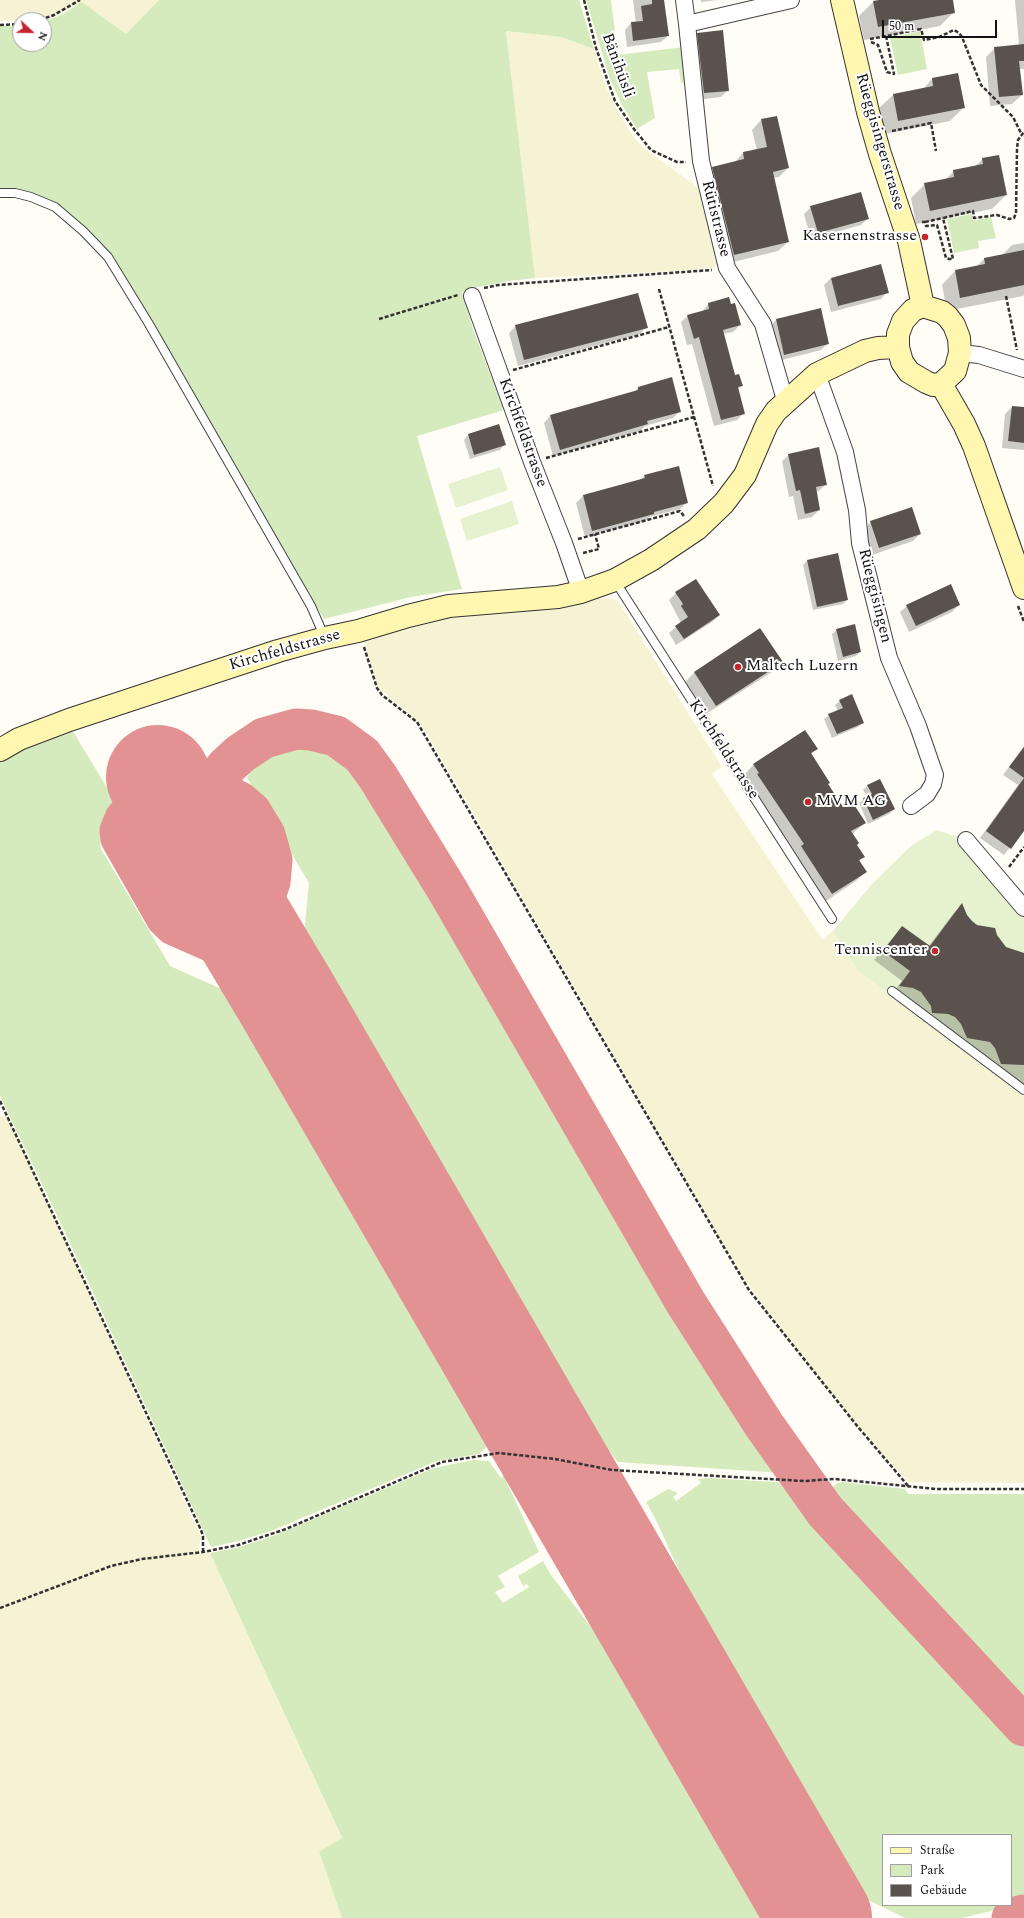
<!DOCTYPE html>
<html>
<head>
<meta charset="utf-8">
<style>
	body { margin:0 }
	#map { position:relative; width:1024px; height:1918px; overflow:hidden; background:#fffdf5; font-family:Spectral,serif }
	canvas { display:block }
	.legend { position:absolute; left:882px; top:1834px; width:130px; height:72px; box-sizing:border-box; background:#fff; border:1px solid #a0a0a0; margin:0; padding:5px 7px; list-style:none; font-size:12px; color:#111 }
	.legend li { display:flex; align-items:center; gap:8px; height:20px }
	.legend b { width:20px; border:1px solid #a0a0a0 }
	.north { position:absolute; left:12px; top:12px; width:40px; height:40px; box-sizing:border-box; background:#fff; border:1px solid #a0a0a0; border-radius:50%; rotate:112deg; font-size:11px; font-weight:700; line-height:16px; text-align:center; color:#111 }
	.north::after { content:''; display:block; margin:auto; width:14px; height:18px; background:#c4262e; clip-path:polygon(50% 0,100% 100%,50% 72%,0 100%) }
	.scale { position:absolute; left:882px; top:20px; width:115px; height:18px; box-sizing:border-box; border:2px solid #111; border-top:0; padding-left:5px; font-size:12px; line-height:14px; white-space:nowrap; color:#111; -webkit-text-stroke:3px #fff; paint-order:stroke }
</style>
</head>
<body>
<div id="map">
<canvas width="1024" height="1918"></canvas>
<ul class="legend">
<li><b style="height:5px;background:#fff6b0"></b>Straße</li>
<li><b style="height:11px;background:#d5ebbd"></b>Park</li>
<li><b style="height:11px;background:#5a524d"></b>Gebäude</li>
</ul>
<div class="north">N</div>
<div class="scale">50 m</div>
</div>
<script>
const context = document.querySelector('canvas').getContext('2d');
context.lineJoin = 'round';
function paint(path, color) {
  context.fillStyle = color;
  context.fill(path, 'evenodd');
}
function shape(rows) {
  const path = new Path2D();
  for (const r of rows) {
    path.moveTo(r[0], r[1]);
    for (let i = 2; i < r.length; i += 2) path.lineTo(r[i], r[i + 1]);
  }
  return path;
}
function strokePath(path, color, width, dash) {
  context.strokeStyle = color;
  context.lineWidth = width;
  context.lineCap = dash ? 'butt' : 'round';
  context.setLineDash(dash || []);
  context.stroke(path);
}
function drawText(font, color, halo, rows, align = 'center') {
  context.font = font + ' Spectral,serif';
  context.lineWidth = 4;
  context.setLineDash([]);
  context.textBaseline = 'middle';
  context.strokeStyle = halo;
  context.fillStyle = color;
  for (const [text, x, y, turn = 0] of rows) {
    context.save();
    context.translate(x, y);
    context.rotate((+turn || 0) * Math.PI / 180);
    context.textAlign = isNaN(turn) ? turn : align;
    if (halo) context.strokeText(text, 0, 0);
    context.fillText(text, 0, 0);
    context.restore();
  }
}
paint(shape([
	[0,0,159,0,126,34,82,2,50,19,45,16,27,20,0,21],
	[506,31,561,37,594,49,604,82,619,114,635,139,647,151,699,188,720,263,714,267,694,270,535,278],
	[597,597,613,599,619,603,722,767,712,774,822,939,833,931,858,971,1024,1092,1024,1483,908,1482,859,1427,767,1312,741,1274,429,737,419,722,377,687,366,646,363,641,435,618],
	[7,1115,200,1535,201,1540,198,1547,201,1554,210,1553,342,1839,319,1852,342,1918,0,1918,0,1117]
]), '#f6f3d4');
paint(shape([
	[159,0,579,0,594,49,561,37,506,31,535,278,509,281,473,288,462,292,474,332,504,410,417,436,462,589,411,597,324,619,111,258,92,234,62,208,30,192,14,191,12,188,0,189,0,26,20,26,20,44,44,44,44,21,61,15,82,2,126,34],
	[586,0,611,0,618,55,684,47,688,82,681,83,679,69,647,72,655,118,637,129,622,105,610,79],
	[920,31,927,69,898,75,890,38],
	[972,214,973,221,991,217,996,238,978,241,979,248,954,253,947,219],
	[71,728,115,801,100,847,170,966,226,991,490,1444,479,1454,437,1461,271,1531,238,1541,211,1547,63,1228,0,1096,0,759],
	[304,744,319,745,336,751,348,757,359,768,727,1396,782,1473,618,1462,581,1417,303,943,309,883,247,778,252,769,278,749],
	[473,1460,489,1461,501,1478,504,1476,539,1552,498,1576,505,1587,495,1592,503,1603,529,1587,527,1584,523,1586,518,1576,543,1561,551,1575,617,1661,770,1918,342,1918,319,1852,342,1838,210,1553,236,1548,273,1536,434,1468],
	[709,1478,790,1483,819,1520,1024,1744,1024,1903,962,1918,905,1918,870,1901,857,1890,697,1617,692,1599,655,1518,646,1502,668,1489,678,1493,673,1497,676,1501,701,1483,698,1479],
	[883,1835,1011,1835,1011,1905,883,1905],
	[842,1482,905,1489,908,1494,1024,1494,1024,1710,888,1564,827,1493,836,1484]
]), '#d5ebbd');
paint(shape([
	[500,467,508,490,456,508,448,484],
	[512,501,519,524,467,541,460,519],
	[937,830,966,840,1024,908,1024,1092,858,971,833,931,872,884,912,845]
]), '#e6f2cf');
paint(shape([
	[633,0,663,0,668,36,661,42,627,47,625,30,631,23,636,23],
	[701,0,718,0,701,2],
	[884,0,952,0,954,12,940,26,864,40,859,16,873,2],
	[1015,0,1024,0,1024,69,1019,69,1022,95,1012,104,990,106,986,57,995,48,1019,45],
	[698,34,728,90,721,97,697,100,691,41],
	[932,79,964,107,950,121,885,134,879,108,893,95,923,89],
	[761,120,788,168,779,177,773,178,788,242,778,251,725,264,703,177,713,167,734,163,743,153,757,150,752,130],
	[983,159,1006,195,992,209,916,224,911,198,925,184,945,180,954,171,974,167],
	[811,207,868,218,861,225,811,239,804,214],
	[1024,243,1024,295,1023,296,947,311,942,285,955,271,976,267,984,259,1002,255,1012,245],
	[831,278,887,292,881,299,831,312,824,285],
	[728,299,740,325,733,332,723,334,734,376,741,386,737,390,744,413,737,420,714,426,692,344,687,345,681,322,688,316,702,312,708,304],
	[820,309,828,343,821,350,778,361,769,327,776,320],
	[516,326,646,327,640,334,518,366,509,333],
	[638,388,680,411,673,418,645,426,640,431,553,456,544,423,550,416,634,392],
	[1012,407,1024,408,1024,450,1002,448,1005,414],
	[498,426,504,445,500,450,470,459,464,440,468,435],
	[789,455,826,484,819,491,816,492,819,510,812,517,798,520,793,496,789,497,782,461],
	[644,476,687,502,680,509,649,517,646,521,585,537,576,503,583,496,640,480],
	[871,522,920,534,913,541,872,555,864,529],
	[807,561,847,600,843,604,813,610,803,565],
	[676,593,719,615,712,622,676,645,669,633,681,623,669,600],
	[959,605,952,612,909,632,900,612,907,606],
	[760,630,781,662,772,672,706,714,685,682,694,673],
	[837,630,860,652,856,656,838,661,832,634],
	[840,701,863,722,858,727,832,738,824,719,829,715,838,711,835,705],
	[1024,746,1024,829,1004,855,980,838,1018,785,1003,775],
	[816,749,811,754,843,809,865,823,852,834,856,845,863,857,859,861,865,872,856,881,823,903,792,856,795,853,749,784,750,783,745,774,754,764],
	[868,785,894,809,889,814,868,824,859,803,867,797,863,790],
	[961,905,971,922,996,935,1005,948,1024,954,1024,1091,1015,1077,1008,1073,992,1073,986,1058,980,1051,957,1047,952,1034,946,1026,938,1023,923,1022,922,1015,912,1001,891,995,902,981,874,960,902,927,928,947,953,914]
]), '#0003');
strokePath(shape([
	[216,880,205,838,205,818,208,800,216,780,226,767,240,754,264,738,296,729,311,730,336,736,362,755,378,777,448,891,686,1303,764,1425,825,1511,1024,1726],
	[257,949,254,940,254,927,270,882,272,860,265,835,251,812,238,801,212,788,203,787,176,787,165,789,149,797,135,808,125,819,120,831,121,838,166,917,174,925,256,961,265,966,271,973],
	[809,1900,826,1918],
	[1012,1918,1024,1915]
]), '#e29292', 41);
strokePath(shape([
	[158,777,216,880,287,999,820,1918]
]), '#e29292', 104);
paint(shape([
	[652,0,664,0,669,36,633,41,631,22,643,21,641,6,652,4],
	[879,0,953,0,955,13,878,27,873,1],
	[723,30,729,91,704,93,697,33],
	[1024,44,1024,61,1019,61,1023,95,999,97,994,47],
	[958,73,965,108,898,121,893,94,933,86,932,78],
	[777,116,789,168,773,172,789,242,734,255,712,167,744,159,743,152,767,147,761,119],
	[999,155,1007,195,930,211,924,183,954,177,953,170,983,164,982,158],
	[861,192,869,219,818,233,810,206],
	[1024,250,1024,285,960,298,955,270,985,264,984,258],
	[881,264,889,293,838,306,831,278],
	[638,293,648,328,524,360,515,325],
	[729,297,731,304,735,303,741,325,723,330,735,375,739,374,743,386,738,387,745,414,721,420,699,337,694,339,687,315,709,309,708,303],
	[821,308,829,344,784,355,776,319],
	[672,377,681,412,647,421,648,424,560,450,550,415,638,390,638,387],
	[1012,406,1024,407,1024,443,1008,441],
	[499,424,506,445,474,455,468,434],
	[819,447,827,485,816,487,820,510,805,514,800,490,796,491,788,454],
	[679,466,688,503,654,512,654,514,592,531,583,495,645,478,644,475],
	[912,507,921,534,879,548,870,521],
	[838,553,848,600,817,607,807,560],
	[696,579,720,615,684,639,675,626,688,617,681,606,683,604,675,592],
	[951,584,960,605,916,626,906,605],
	[855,624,861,652,843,657,836,629],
	[760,628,783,662,716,706,694,672],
	[852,694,864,723,837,734,828,714,843,708,839,700],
	[805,730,818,749,811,753,830,783,828,784,843,807,853,803,866,823,851,831,859,843,857,845,865,857,859,860,867,872,832,894,801,846,804,844,757,774,759,773,753,764],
	[1024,747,1024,778,1009,767],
	[1024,778,1024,831,1011,849,986,831],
	[880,779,895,809,873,820,863,798,872,794,867,785],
	[962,903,967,915,972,921,977,925,995,928,997,935,1006,947,1024,953,1024,1065,1001,1064,995,1048,990,1042,967,1038,961,1024,955,1017,948,1014,932,1013,931,1006,921,992,913,988,899,986,910,971,883,951,902,926,930,946]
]), '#5a524d');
const lane = shape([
	[0,193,15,193,31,197,55,207,83,231,108,257,149,324,311,606,325,638],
	[615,581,832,919],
	[892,991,1024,1090]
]);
const street = shape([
	[684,0,687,24,791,0],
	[687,24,701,161,727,268,763,324,785,400],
	[472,296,532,462,564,543,581,592],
	[960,353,979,355,1024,369],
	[817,374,845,452,857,510,860,543,889,658,918,726,935,775,933,784,927,794,911,806],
	[966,840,1024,908]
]);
const secondary = shape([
	[842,0,868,112,880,154,909,241,923,306],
	[923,306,942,312,948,317,954,325,959,338,960,353,955,371,941,384,933,385,926,382,909,372,902,362,898,347,898,334,903,321,913,310,923,306],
	[941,384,964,424,974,446,1024,588],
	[0,750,19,739,69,720,278,651,325,638,358,631,408,616,449,606,558,597,581,592,615,580,651,560,697,529,724,503,745,475,767,424,776,411,817,374,865,351,878,348,898,347]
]);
strokePath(lane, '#444', 10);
strokePath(street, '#444', 18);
strokePath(secondary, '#333', 24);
strokePath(shape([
	[584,0,596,48,615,101,634,129,651,150,677,162,686,162],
	[40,20,54,15,80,0],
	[0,25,20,24],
	[870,39,886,36],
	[871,42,878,45,887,72,894,74,886,36,921,29,924,40,939,37,954,30,959,33,962,37,981,85,1013,117,1021,133],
	[892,131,931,123,936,151],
	[922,222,925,222,926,226,937,225,946,258,949,259,953,259,943,218,973,211,974,218,997,215,1009,219,1014,218,1016,213,1017,149,1018,140,1024,132],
	[925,222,943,218],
	[484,288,498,285,712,270],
	[659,289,713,486],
	[1006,296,1017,350],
	[379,319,458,295],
	[513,370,669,327],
	[546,458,694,417],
	[578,539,680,511,684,516],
	[583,553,599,549,595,534],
	[1018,606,1024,622],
	[364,647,377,688,382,695,417,722,749,1290,858,1427,909,1487],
	[1009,867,1024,847],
	[0,1101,201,1530,203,1536,203,1552],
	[0,1608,111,1566,142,1559,203,1552,238,1545,286,1529,442,1462,499,1453,555,1459,612,1470,804,1481,835,1479,936,1489,1024,1489]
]), '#333', 2.5, [4, 2]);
strokePath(lane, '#fff', 8);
strokePath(street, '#fff', 16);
strokePath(secondary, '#fff6b0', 22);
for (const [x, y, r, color] of [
	[925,237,4,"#c4262e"],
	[738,667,4,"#c4262e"],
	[808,802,4,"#c4262e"],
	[935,951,4,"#c4262e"]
]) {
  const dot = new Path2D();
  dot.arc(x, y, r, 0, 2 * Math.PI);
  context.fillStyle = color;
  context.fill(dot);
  strokePath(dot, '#fff', 1.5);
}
drawText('16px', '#111', '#fff', [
	["Bänihüsli",617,66,70],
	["Rüeggisingerstrasse",879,142,74],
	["Rütistrasse",715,219,76],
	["Kirchfeldstrasse",522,433,70],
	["Rüeggisingen",874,596,76],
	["Kirchfeldstrasse",285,651,-16],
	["Kirchfeldstrasse",723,750,57]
]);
drawText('16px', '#111', '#fff', [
	["Kasernenstrasse",917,237],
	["Maltech Luzern",746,667,"left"],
	["MVM AG",816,802,"left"],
	["Tenniscenter",927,951]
], 'right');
</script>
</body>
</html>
